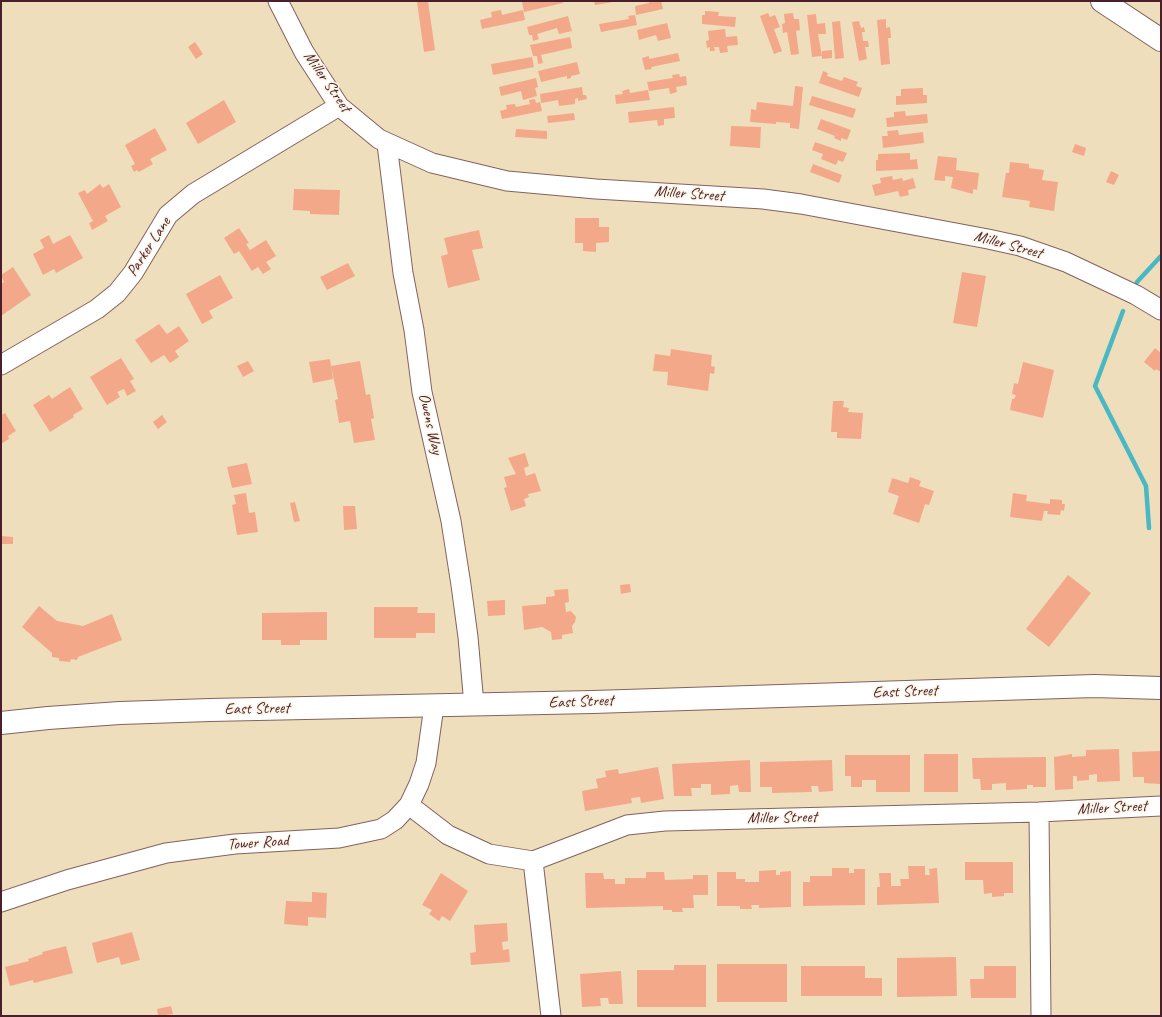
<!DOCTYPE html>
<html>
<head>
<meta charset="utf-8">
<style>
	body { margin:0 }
	#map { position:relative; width:1162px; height:1017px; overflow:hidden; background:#eedebc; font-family:Caveat,sans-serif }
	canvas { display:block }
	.frame { position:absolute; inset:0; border:2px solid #4a1f2b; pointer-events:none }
</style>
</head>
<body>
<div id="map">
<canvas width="1162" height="1017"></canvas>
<div class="frame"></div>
</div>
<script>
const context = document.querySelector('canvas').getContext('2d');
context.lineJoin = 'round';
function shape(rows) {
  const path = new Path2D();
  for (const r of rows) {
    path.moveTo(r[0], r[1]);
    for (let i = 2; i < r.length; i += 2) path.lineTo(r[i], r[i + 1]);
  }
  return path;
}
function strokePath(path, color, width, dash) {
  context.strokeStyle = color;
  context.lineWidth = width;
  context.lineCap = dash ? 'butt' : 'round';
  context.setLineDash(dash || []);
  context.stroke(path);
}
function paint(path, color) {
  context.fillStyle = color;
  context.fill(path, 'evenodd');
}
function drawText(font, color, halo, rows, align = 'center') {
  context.font = font + ' Caveat,sans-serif';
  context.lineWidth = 3;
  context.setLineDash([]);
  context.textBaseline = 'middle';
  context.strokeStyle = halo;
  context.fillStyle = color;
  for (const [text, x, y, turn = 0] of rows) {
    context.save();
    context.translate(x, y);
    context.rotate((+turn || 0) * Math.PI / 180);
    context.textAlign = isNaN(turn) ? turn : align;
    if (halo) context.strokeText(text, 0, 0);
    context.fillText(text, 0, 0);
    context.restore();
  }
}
strokePath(shape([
	[1137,282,1161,256],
	[1123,311,1095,386,1146,486,1149,528]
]), '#4ab8c2', 4.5);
paint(shape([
	[428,1,435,50,424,52,417,2],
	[524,1,562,1,563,3,524,12,522,2],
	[594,1,613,1,613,2,595,5],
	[649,1,661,1,663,9,636,15,635,6,649,3],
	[501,10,502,15,523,10,525,20,482,29,480,20,492,17,491,12],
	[705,11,719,12,718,16,736,17,735,27,702,24,702,15,705,15],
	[768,13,770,17,775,15,780,27,774,29,782,51,774,54,760,16],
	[793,13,794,19,799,19,800,30,796,31,799,54,791,55,787,32,783,33,782,24,785,23,784,14],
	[816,14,817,24,825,23,826,34,818,34,822,56,812,57,807,15],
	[635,15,637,25,601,32,599,24,629,19,628,16],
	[568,16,572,31,559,34,557,28,537,34,539,39,533,41,532,35,529,35,527,27],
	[886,19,886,28,890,27,891,38,888,38,890,64,881,65,877,20],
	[840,21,844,58,835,59,832,22],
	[859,21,861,28,864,27,865,32,862,32,863,41,868,41,869,47,865,47,867,59,859,61,852,22],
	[667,23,671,38,658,41,656,35,639,40,637,30],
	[725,29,726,37,737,36,738,45,727,46,728,52,720,53,719,47,714,47,715,51,710,51,710,47,707,48,706,41,709,40,708,31],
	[570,37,572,48,541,55,543,63,538,64,537,56,533,56,530,45],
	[195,42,203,54,196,59,188,47],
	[832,50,832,58,822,59,822,51],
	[678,53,680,61,651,67,652,69,645,70,642,58,649,56,649,59],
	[532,57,534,67,493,75,491,64],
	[577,62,580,74,571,76,571,78,567,79,567,76,541,82,538,71],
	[823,71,828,73,827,76,842,81,844,77,858,82,856,86,862,88,859,97,819,83],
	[679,74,680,77,686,76,687,85,676,87,677,92,670,94,669,88,649,91,647,82,673,78,672,75],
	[536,78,538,87,535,88,537,96,523,100,521,91,501,96,499,87],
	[795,86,803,87,799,129,790,128,790,123,776,122,776,124,750,122,751,109,756,110,757,102,793,106],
	[582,87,583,95,586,95,587,99,578,101,578,98,575,99,575,104,559,106,558,100,541,103,540,94],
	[923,88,923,95,927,95,927,103,896,105,896,96,901,96,901,89],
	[629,89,630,93,648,90,650,100,616,104,615,95,623,94,622,91],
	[812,96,856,109,853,118,809,105],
	[535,99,536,103,540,102,542,111,502,119,500,111,507,109,506,105,515,104,516,107,530,104,529,100],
	[224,100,236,122,198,144,186,123],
	[674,107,675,118,664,119,664,125,658,126,657,120,629,123,628,112],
	[905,111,906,116,927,114,928,123,887,127,886,118,894,117,894,112],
	[574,113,575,120,548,123,547,116],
	[821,119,851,130,847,140,841,138,841,141,834,138,835,136,817,129],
	[731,126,761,127,760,148,730,146],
	[155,128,167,150,150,159,153,164,139,172,137,170,134,172,131,166,135,164,125,145],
	[516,129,547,131,547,139,515,137],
	[898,130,899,135,923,132,924,143,883,148,882,136,888,136,887,131],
	[815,142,847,153,843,162,838,160,836,165,821,159,823,154,812,150],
	[1075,144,1086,148,1084,156,1072,152],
	[910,153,910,160,917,159,918,169,876,171,876,160,878,160,878,154],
	[938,156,957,158,956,170,979,173,977,190,973,189,973,194,951,188,953,177,945,176,945,181,934,180],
	[1010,162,1029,164,1029,168,1044,170,1042,180,1058,182,1054,211,1029,207,1030,201,1002,197,1006,173,1009,173],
	[813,164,842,175,839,183,810,172],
	[1111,171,1119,175,1114,185,1106,182],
	[892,176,893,180,902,178,903,181,913,178,916,188,908,190,909,195,900,197,898,191,875,196,872,185,881,183,880,178],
	[100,184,103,188,109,184,121,207,105,216,108,221,92,230,89,223,93,221,78,193,85,190,87,194],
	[294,189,340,190,339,215,310,214,310,211,293,210],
	[575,218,599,218,599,227,609,227,609,242,596,243,596,252,583,251,583,243,575,243],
	[239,228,249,243,246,244,250,250,266,240,276,256,266,262,271,269,263,274,258,267,252,271,239,251,234,254,224,238],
	[479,230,483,248,472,250,480,280,448,288,441,256,448,254,444,238],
	[49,235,53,244,70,235,83,258,56,273,54,269,43,275,33,254,44,248,40,240],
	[348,263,355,276,327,290,320,277],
	[13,267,31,295,1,316,1,284,4,282,1,275],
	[962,272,986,276,977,327,953,323],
	[220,275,233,298,209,311,213,318,202,324,186,294],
	[159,324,167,334,179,326,189,341,175,351,179,357,170,363,164,355,151,363,135,340],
	[1155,348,1161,353,1161,372,1156,369,1155,371,1144,362],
	[671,349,712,355,711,366,715,367,714,374,710,373,708,391,667,385,668,372,653,371,655,354,670,356],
	[121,358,134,379,130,381,136,391,127,396,124,389,117,392,120,397,107,405,90,377],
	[330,359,333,379,313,383,309,362],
	[248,361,254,371,243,377,237,366],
	[360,361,366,395,370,394,374,418,371,419,375,440,354,443,350,421,339,423,335,400,338,399,331,366],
	[1023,362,1054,370,1043,418,1010,410,1012,399,1014,399,1016,395,1012,394,1014,383,1018,384],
	[70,387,83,409,73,415,74,417,50,432,33,405,49,395,52,399],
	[833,401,844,401,843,407,849,408,848,412,863,413,861,439,837,438,837,432,831,432],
	[5,413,16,431,8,436,9,439,1,444,1,415],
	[162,415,167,422,158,429,153,422],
	[525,453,529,466,524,468,526,476,535,473,541,491,528,494,529,497,524,499,526,506,511,511,504,488,507,487,504,477,516,474,508,458],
	[247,463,252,484,232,488,227,467],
	[910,477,921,481,919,486,934,491,929,505,925,504,919,523,893,514,899,496,888,492,892,478,908,483],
	[246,493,249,513,255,512,258,532,237,535,232,505,236,504,234,495],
	[1013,493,1027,495,1026,501,1050,504,1050,499,1062,500,1062,504,1065,504,1064,511,1061,510,1060,515,1047,514,1048,511,1044,511,1042,521,1010,517],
	[295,502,300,521,294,522,290,503],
	[343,506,355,506,357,529,344,530],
	[1,536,13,537,13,544,1,544],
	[1068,575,1091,593,1049,647,1026,629],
	[630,584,631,592,621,594,620,585],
	[568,589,569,602,565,603,566,612,571,611,576,617,575,622,572,626,573,633,562,635,562,639,552,640,551,632,542,627,524,630,522,606,546,604,546,597,555,596,554,590],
	[505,600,505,615,488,616,487,601],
	[39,606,57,621,83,626,112,614,122,640,78,657,77,660,71,659,70,662,59,661,59,658,52,657,52,653,22,627],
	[374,607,418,607,417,613,435,613,435,633,416,633,416,638,374,638],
	[327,612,327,640,300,640,300,645,281,645,281,640,262,640,262,613],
	[1119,749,1120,781,1097,782,1097,774,1089,775,1089,780,1077,781,1077,776,1073,776,1073,789,1055,790,1054,757,1072,754,1072,757,1086,756,1086,750],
	[1161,751,1161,784,1144,783,1144,777,1133,777,1132,752],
	[924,754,958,754,958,792,924,792],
	[845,755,910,755,910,792,876,792,876,780,862,780,862,787,851,787,851,776,845,776],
	[1046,757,1046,787,1033,787,1033,785,1027,785,1027,789,1006,790,1006,783,992,784,992,790,981,790,980,779,973,779,972,758],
	[750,760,751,792,739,792,738,785,730,786,730,794,711,795,711,784,701,784,701,788,691,788,692,796,674,796,672,764],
	[832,760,833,791,819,792,818,786,811,786,812,792,772,793,772,787,760,787,760,762],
	[658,767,664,799,641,803,640,797,631,798,632,803,585,811,582,791,598,788,596,779,606,777,605,771,618,769,619,774],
	[965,862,1013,862,1013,893,1004,893,1004,896,992,897,992,893,984,894,983,880,965,880],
	[908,866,925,866,925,875,930,875,929,869,937,868,939,903,877,905,877,887,880,887,879,873,891,873,891,886,901,886,900,879,909,879],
	[832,868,849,868,849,873,854,873,854,869,865,869,865,905,803,906,803,882,810,882,810,876,832,876],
	[776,870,776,875,780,875,780,872,791,871,791,907,759,908,759,905,751,905,752,909,740,909,740,906,717,906,717,872,736,872,736,879,745,879,745,882,759,882,759,871],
	[646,872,664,872,665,880,693,879,693,875,708,875,708,895,693,895,694,908,682,908,683,912,672,912,672,910,663,910,663,906,586,908,585,873,603,873,604,879,615,879,615,884,625,884,625,878,646,878],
	[441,873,468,891,450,921,442,916,439,921,429,914,432,910,422,905],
	[312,892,327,893,326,918,308,917,308,926,284,924,286,901,312,902],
	[507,923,508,941,502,942,503,950,509,949,510,962,471,965,470,953,476,952,474,925],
	[132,932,140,960,121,965,119,957,97,963,92,943],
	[66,946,73,973,34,983,33,980,10,986,5,967,29,961,28,959,43,954,42,952],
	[956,957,957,996,897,997,897,958],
	[717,964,787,964,787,1002,717,1002],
	[674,965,706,965,706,1007,637,1007,637,970,674,970],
	[801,966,865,966,865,978,882,978,882,996,801,996],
	[984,966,1016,966,1016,998,971,998,970,979,984,979],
	[621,971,623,1004,609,1004,608,998,600,998,601,1006,582,1007,580,974],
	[171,1006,173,1014,158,1016,157,1009]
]), '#f4a88a');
const minor = shape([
	[278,1,304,52,339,106,379,139,432,163,507,181,596,189,763,199,801,204,988,239,1020,246,1066,262,1136,295,1161,310],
	[387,144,403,273,414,330,422,392,451,521,461,585,468,637,474,705],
	[1,365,97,309,117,293,133,273,168,215,193,194,339,106],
	[409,805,448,835,489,854,533,861,627,825,665,821,1039,812,1161,806],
	[1039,812,1041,1016],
	[533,861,551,1016],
	[1,902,67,880,166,853,235,844,339,838,381,829,395,820,409,805,419,784,426,763,434,706]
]);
const major = shape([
	[1,723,48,718,120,713,210,710,593,702,1094,686,1161,688]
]);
const highway = shape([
	[1102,1,1161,40]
]);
strokePath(minor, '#83625e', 21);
strokePath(major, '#83625e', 24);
strokePath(highway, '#83625e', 24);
strokePath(minor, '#fff', 19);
strokePath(major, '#fff', 22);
strokePath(highway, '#fff', 22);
drawText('16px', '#4a1f2b', '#fcf5e5', [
	["Miller Street",327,82,55],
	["Miller Street",689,194,4],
	["Miller Street",1008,245,15],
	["Parker Lane",149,247,-57],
	["Owens Way",430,424,77],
	["East Street",905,692,-2],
	["East Street",581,702,-2],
	["East Street",257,709,-1],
	["Miller Street",1112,808,-3],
	["Miller Street",782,818,-1],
	["Tower Road",258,843,-4]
]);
</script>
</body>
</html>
